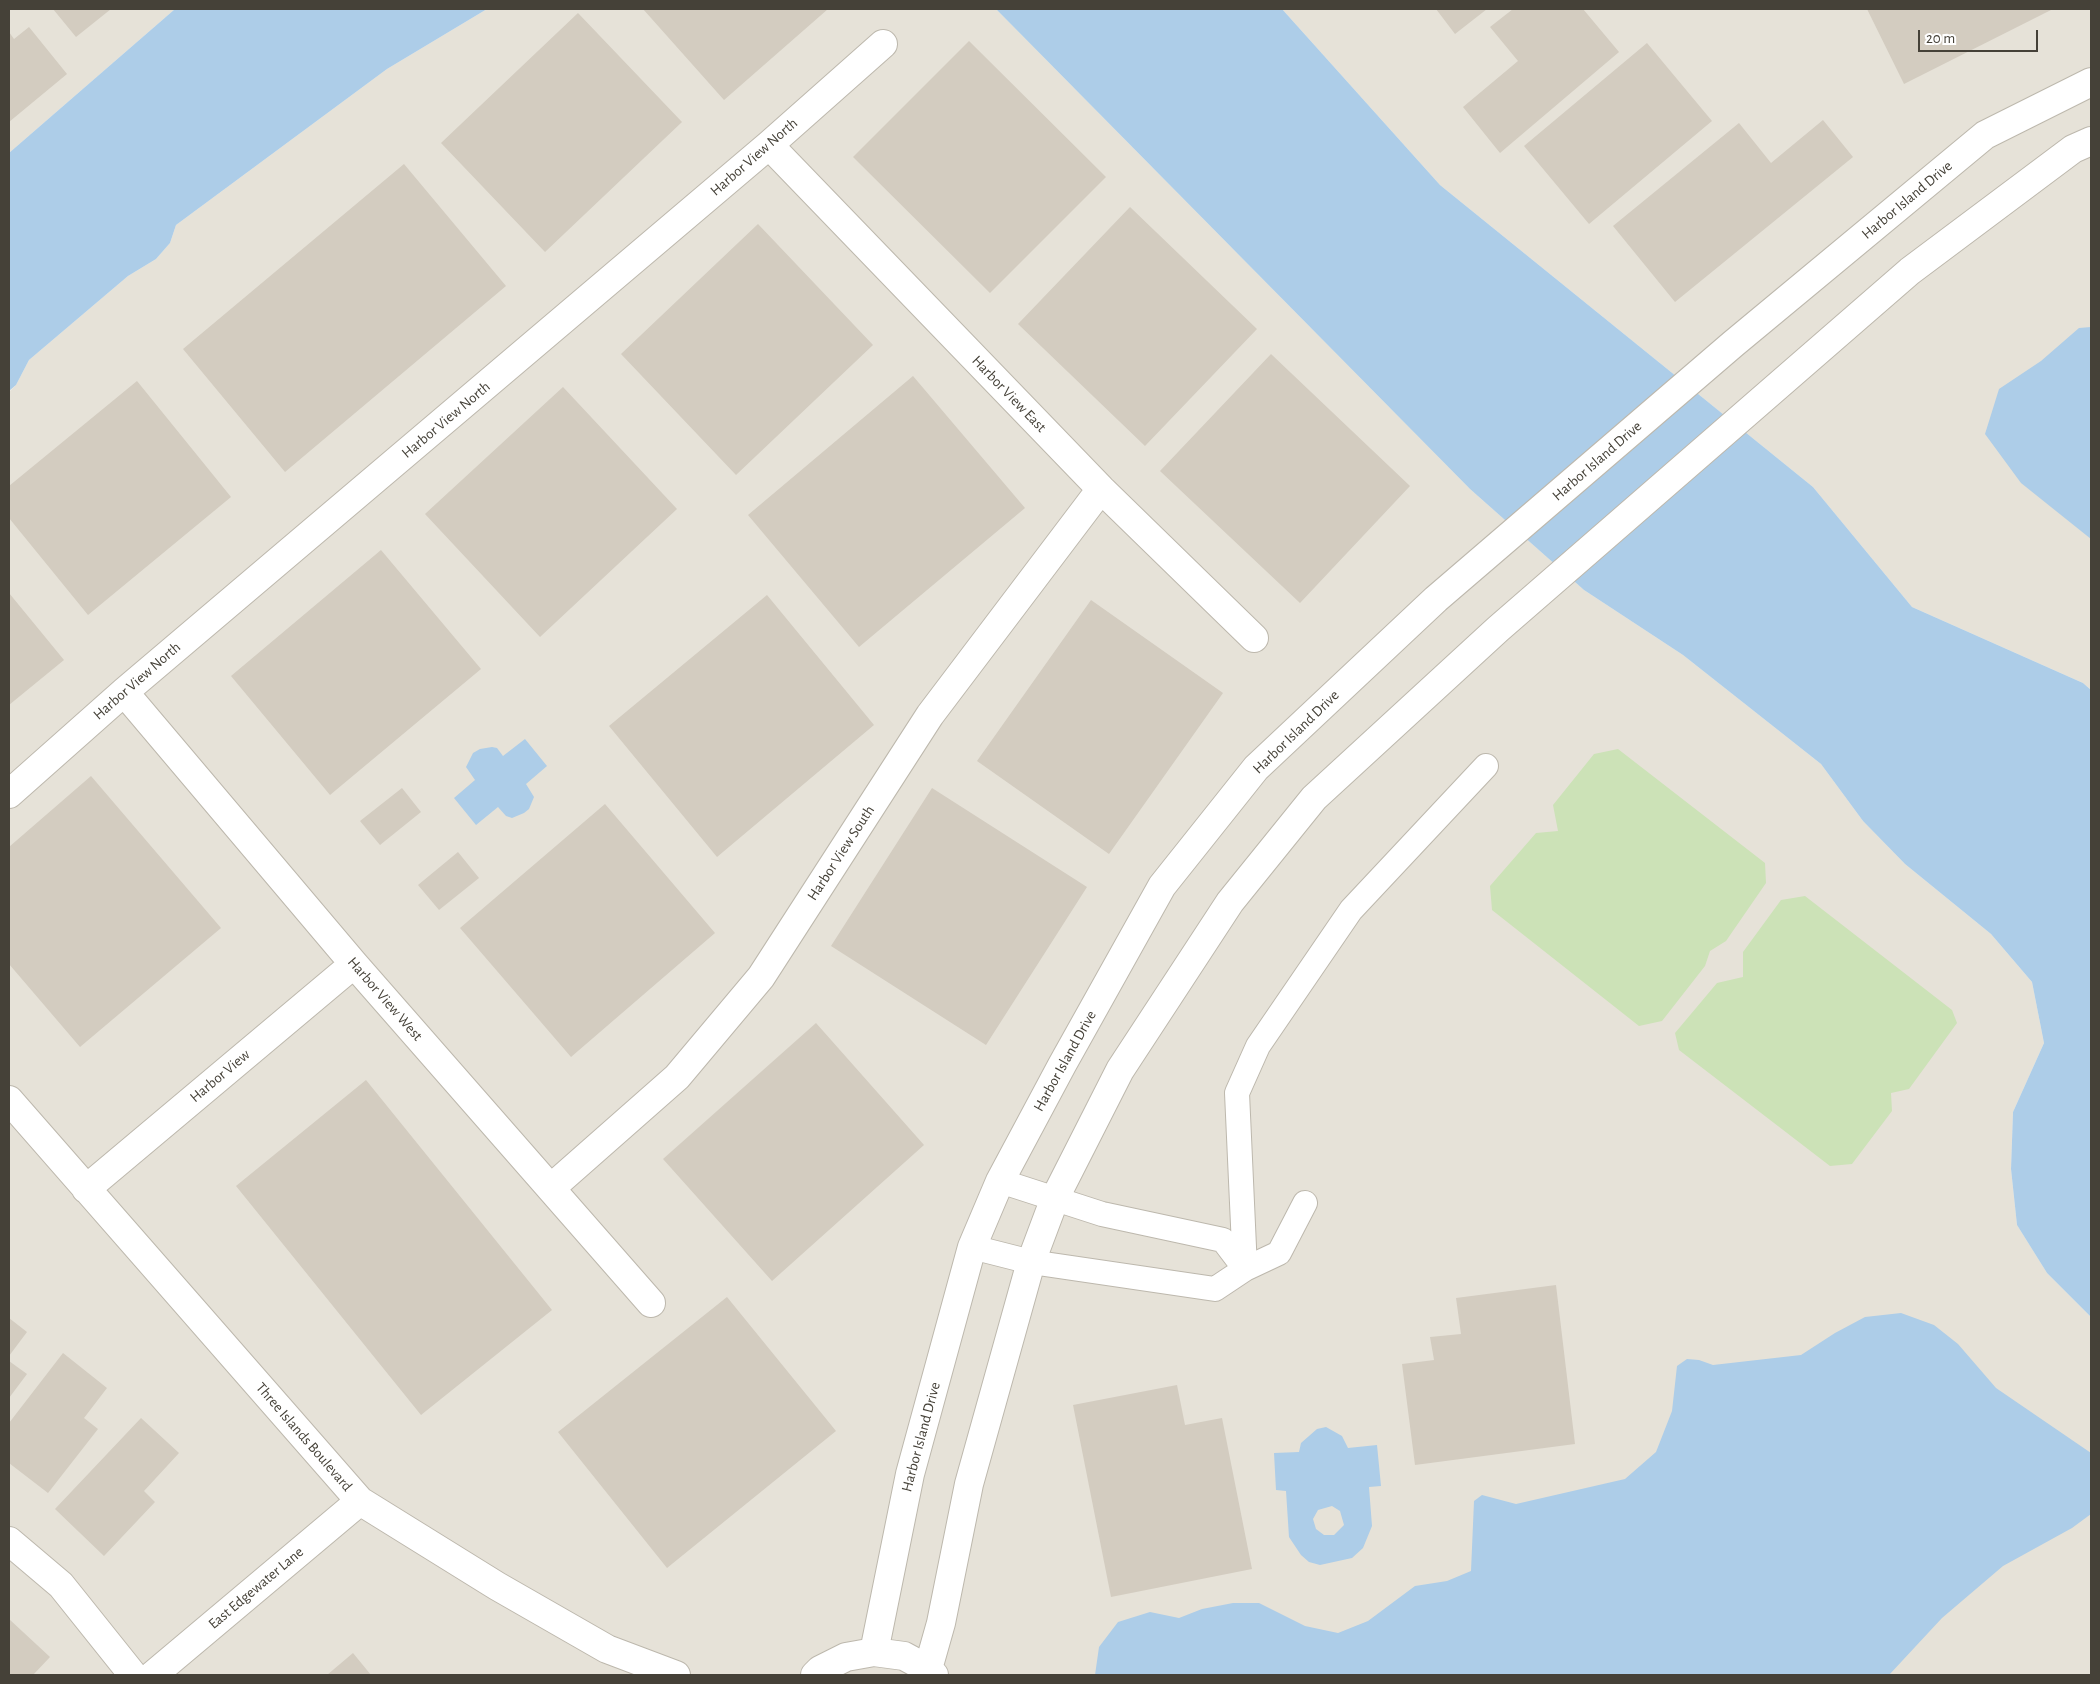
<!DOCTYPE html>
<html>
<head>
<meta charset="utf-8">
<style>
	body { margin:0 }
	#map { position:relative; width:2100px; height:1684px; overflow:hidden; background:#f2f0e9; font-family:"Alegreya Sans",sans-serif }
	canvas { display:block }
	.frame { position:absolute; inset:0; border:10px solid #454138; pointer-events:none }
	.scale { position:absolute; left:1918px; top:30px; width:120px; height:22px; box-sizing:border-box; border:2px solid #454138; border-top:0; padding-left:6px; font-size:15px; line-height:18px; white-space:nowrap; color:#454138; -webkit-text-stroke:4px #fff; paint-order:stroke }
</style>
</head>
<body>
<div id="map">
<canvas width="2100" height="1684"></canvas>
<div class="frame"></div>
<div class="scale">20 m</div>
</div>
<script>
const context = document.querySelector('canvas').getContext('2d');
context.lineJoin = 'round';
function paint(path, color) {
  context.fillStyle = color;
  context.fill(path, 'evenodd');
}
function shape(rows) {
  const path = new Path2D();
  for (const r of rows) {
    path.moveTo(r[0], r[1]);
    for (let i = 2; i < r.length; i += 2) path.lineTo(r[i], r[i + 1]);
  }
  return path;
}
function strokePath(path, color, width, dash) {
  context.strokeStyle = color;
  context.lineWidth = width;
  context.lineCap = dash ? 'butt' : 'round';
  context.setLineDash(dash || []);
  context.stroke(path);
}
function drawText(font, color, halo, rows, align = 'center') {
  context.font = font + ' "Alegreya Sans",sans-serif';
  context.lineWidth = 4;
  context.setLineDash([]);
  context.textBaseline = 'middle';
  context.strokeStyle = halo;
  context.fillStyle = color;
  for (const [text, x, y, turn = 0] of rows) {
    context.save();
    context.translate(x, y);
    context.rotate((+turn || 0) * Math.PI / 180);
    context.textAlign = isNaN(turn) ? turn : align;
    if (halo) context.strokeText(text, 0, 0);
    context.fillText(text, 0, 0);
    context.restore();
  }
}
paint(shape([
	[9,9,175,9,9,153],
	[487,9,996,9,1470,489,1584,590,1683,655,1821,764,1863,821,1905,864,1991,934,2032,982,2044,1043,2013,1112,2011,1169,2017,1225,2047,1273,2091,1317,2091,1675,9,1675,9,392,16,385,29,360,128,276,156,259,170,243,176,225,387,69],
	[1282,9,2091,9,2091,690,2083,683,1912,607,1813,487,1440,185]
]), '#e6e2d8');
paint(shape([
	[1618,749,1765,863,1766,883,1726,941,1710,951,1705,966,1662,1021,1639,1026,1492,910,1490,886,1536,833,1558,831,1553,805,1594,754],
	[1805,896,1952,1010,1957,1023,1909,1089,1891,1093,1892,1111,1852,1164,1830,1166,1679,1050,1675,1033,1717,983,1743,977,1743,952,1781,900]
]), '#cce2b7');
paint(shape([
	[175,9,487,9,387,69,176,225,170,243,156,259,128,276,29,360,16,385,9,391,9,153],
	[996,9,1282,9,1440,185,1813,487,1912,607,2083,683,2091,690,2091,1317,2047,1273,2017,1225,2011,1169,2013,1112,2044,1043,2032,982,1991,934,1905,864,1863,821,1821,764,1683,655,1584,590,1470,489],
	[2091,327,2091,539,2021,483,1985,434,1999,389,2041,361,2079,328],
	[525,739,547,766,526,784,534,797,529,809,524,813,512,818,506,816,498,807,476,825,454,798,475,780,466,767,473,753,480,749,492,747,497,748,503,756],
	[1901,1313,1934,1325,1958,1344,1996,1388,2091,1453,2091,1514,2072,1528,2003,1566,1942,1618,1889,1675,1095,1675,1099,1647,1118,1622,1150,1612,1179,1618,1202,1609,1233,1603,1259,1603,1305,1626,1338,1633,1368,1621,1415,1586,1447,1581,1471,1571,1474,1501,1482,1495,1516,1504,1625,1479,1656,1452,1672,1411,1677,1366,1687,1359,1699,1360,1713,1365,1801,1355,1835,1333,1865,1317],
	[1326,1427,1342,1436,1348,1448,1377,1445,1381,1486,1369,1487,1372,1526,1363,1548,1352,1558,1320,1565,1309,1562,1301,1555,1289,1537,1286,1491,1276,1490,1274,1453,1299,1452,1301,1443,1317,1429],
	[1332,1506,1340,1511,1344,1525,1334,1535,1324,1535,1316,1529,1313,1519,1318,1510]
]), '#adcde8');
paint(shape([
	[53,9,111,9,76,37],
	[643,9,828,9,724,100],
	[1436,9,1487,9,1455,34],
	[1513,9,1583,9,1619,52,1500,153,1463,107,1518,61,1490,27],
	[1867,9,2053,9,1904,84],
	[578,13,682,122,545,252,441,143],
	[29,27,67,74,9,122,9,32,14,39],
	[969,41,1106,177,990,293,853,157],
	[1647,43,1712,121,1589,224,1524,146],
	[1823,120,1853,157,1675,302,1613,226,1739,123,1771,163],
	[404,164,506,286,285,472,183,349],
	[1130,207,1257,329,1145,446,1018,324],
	[758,224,873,345,736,475,621,354],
	[1271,354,1410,486,1300,603,1160,471],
	[913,376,1025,508,859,647,748,515],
	[137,381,231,497,88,615,9,518,9,486],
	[563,387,677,509,540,637,425,514],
	[381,550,481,669,330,795,231,676],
	[9,593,64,660,9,705],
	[767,595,874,725,717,857,609,726],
	[1091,600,1223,693,1109,854,977,761],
	[91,776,221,928,80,1047,9,964,9,847],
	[402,788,421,812,380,845,360,821],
	[932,788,1087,887,986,1045,831,946],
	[605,804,715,933,571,1057,460,928],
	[458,852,479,878,439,910,418,885],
	[816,1023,924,1145,772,1281,663,1159],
	[366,1080,552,1310,421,1415,236,1186],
	[1556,1285,1575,1444,1415,1465,1402,1364,1434,1360,1430,1337,1461,1334,1456,1298],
	[727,1297,836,1431,667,1568,558,1432],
	[9,1318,27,1332,9,1356],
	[63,1353,107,1388,84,1418,98,1429,48,1493,9,1463,9,1423],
	[9,1361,27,1374,9,1398],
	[1177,1385,1185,1425,1222,1418,1252,1569,1111,1597,1073,1405],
	[141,1418,179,1453,144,1491,155,1502,104,1556,55,1509],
	[9,1619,50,1657,33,1675,9,1675],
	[353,1653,371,1675,327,1675]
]), '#d3ccc0');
const lane = shape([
	[1305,1203,1279,1253,1245,1269,1237,1093,1258,1046,1351,910,1486,766],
	[972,1247,1031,1262,1215,1289,1245,1269,1223,1240,1102,1214,1000,1181]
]);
const street = shape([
	[769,145,1101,489,1254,638],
	[124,692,354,964,651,1303],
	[9,794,124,692,769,145,883,44],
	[9,1100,360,1501,497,1586,607,1649,676,1675],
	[551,1188,677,1077,761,977,930,715,1101,489],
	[86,1189,354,964],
	[9,1541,61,1585,133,1675],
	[874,1652,910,1474,972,1247,1000,1181,1062,1065,1162,886,1256,768,1436,599,1733,344,1985,135,2091,82],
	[928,1669,941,1623,969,1484,1031,1262,1055,1198,1120,1070,1230,902,1314,798,1498,629,1910,271,2073,149,2091,141],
	[153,1675,360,1501],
	[815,1675,820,1670,846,1657,874,1652,904,1656,928,1669,934,1675]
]);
strokePath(lane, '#bdb8ad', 26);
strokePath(street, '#bdb8ad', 30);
strokePath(lane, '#fff', 24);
strokePath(street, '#fff', 28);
drawText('15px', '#454138', '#fff', [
	["Harbor View North",754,157,-41],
	["Harbor Island Drive",1907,200,-40],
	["Harbor View East",1009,394,46],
	["Harbor View North",446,420,-40],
	["Harbor Island Drive",1597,461,-41],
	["Harbor View North",137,681,-41],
	["Harbor Island Drive",1296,732,-44],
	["Harbor View South",841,853,-57],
	["Harbor View West",385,999,49],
	["Harbor Island Drive",1065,1061,-61],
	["Harbor View",220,1076,-40],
	["Three Islands Boulevard",304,1437,49],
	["Harbor Island Drive",921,1437,-75],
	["East Edgewater Lane",256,1588,-40]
]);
</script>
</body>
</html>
